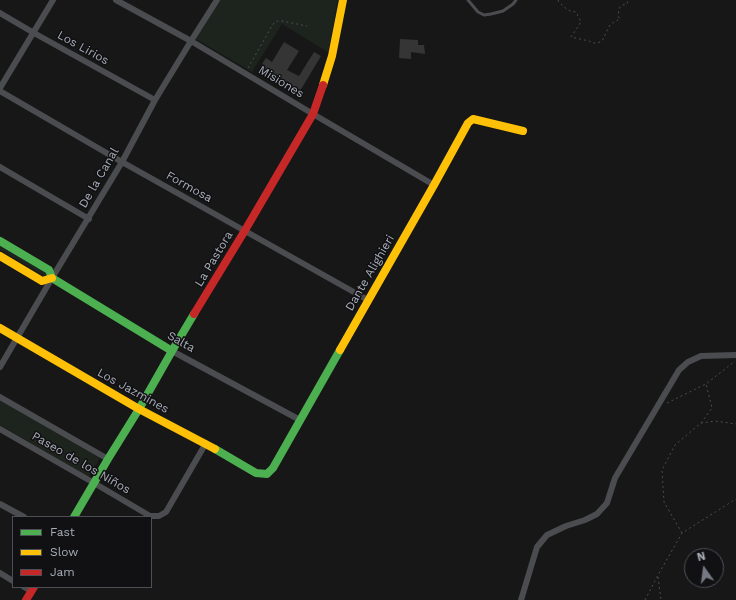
<!DOCTYPE html>
<html>
<head>
<meta charset="utf-8">
<style>
	body { margin:0 }
	#map { position:relative; width:736px; height:600px; overflow:hidden; background:#171717; font-family:"Work Sans",sans-serif }
	canvas { display:block }
	.legend { position:absolute; left:12px; top:516px; width:140px; height:72px; box-sizing:border-box; background:#111113; border:1px solid #4d4f55; margin:0; padding:5px 7px; list-style:none; font-size:12px; color:#a8adb8 }
	.legend li { display:flex; align-items:center; gap:8px; height:20px }
	.legend b { width:20px; border:1px solid #4d4f55 }
	.north { position:absolute; left:684px; top:548px; width:40px; height:40px; box-sizing:border-box; background:#111113; border:1px solid #4d4f55; border-radius:50%; rotate:346deg; font-size:11px; font-weight:700; line-height:16px; text-align:center; color:#a8adb8 }
	.north::after { content:''; display:block; margin:auto; width:14px; height:18px; background:#757880; clip-path:polygon(50% 0,100% 100%,50% 72%,0 100%) }
</style>
</head>
<body>
<div id="map">
<canvas width="736" height="600"></canvas>
<ul class="legend">
<li><b style="height:5px;background:#4caf50"></b>Fast</li>
<li><b style="height:5px;background:#ffc107"></b>Slow</li>
<li><b style="height:5px;background:#c62828"></b>Jam</li>
</ul>
<div class="north">N</div>
</div>
<script>
const context = document.querySelector('canvas').getContext('2d');
context.lineJoin = 'round';
function paint(path, color) {
  context.fillStyle = color;
  context.fill(path, 'evenodd');
}
function shape(rows) {
  const path = new Path2D();
  for (const r of rows) {
    path.moveTo(r[0], r[1]);
    for (let i = 2; i < r.length; i += 2) path.lineTo(r[i], r[i + 1]);
  }
  return path;
}
function strokePath(path, color, width, dash) {
  context.strokeStyle = color;
  context.lineWidth = width;
  context.lineCap = dash ? 'butt' : 'round';
  context.setLineDash(dash || []);
  context.stroke(path);
}
function drawText(font, color, halo, rows, align = 'center') {
  context.font = font + ' "Work Sans",sans-serif';
  context.lineWidth = 3;
  context.setLineDash([]);
  context.textBaseline = 'middle';
  context.strokeStyle = halo;
  context.fillStyle = color;
  for (const [text, x, y, turn = 0] of rows) {
    context.save();
    context.translate(x, y);
    context.rotate((+turn || 0) * Math.PI / 180);
    context.textAlign = isNaN(turn) ? turn : align;
    if (halo) context.strokeText(text, 0, 0);
    context.fillText(text, 0, 0);
    context.restore();
  }
}
paint(shape([
	[220,0,338,0,328,52,282,24,252,72,196,39],
	[0,244,48,273,46,277,0,250],
	[0,400,100,458,89,477,0,425]
]), '#1d241e');
paint(shape([
	[400,39,418,40,418,45,424,45,425,54,411,52,411,59,399,58],
	[284,42,299,51,287,70,299,76,314,52,321,56,300,91,260,67,266,58,272,62]
]), '#353536');
strokePath(shape([
	[558,0,559,2,564,7,570,11,576,12,581,22,571,37,589,41,593,43,598,43,602,41,610,25,614,22,620,19,618,16,619,9,620,7,623,5,627,4,628,0],
	[248,68,273,24,277,21,282,21,307,26],
	[667,403,706,384],
	[701,423,712,408,706,384,735,361],
	[682,533,664,502,662,470,675,445,701,423,715,421,736,424],
	[658,577,661,600],
	[645,600,658,575,682,533,736,499]
]), '#4d4e52', 1, [2, 3]);
strokePath(shape([
	[468,0,478,12,484,15,491,14,503,11,513,4,516,0]
]), '#4b4c50', 3);
strokePath(shape([
	[116,0,191,41,313,114,434,185],
	[0,13,34,33,155,100],
	[0,88,53,0],
	[0,91,122,162,368,300],
	[0,167,89,219],
	[172,351,300,420],
	[0,367,52,278,122,162,155,100,191,41,217,0],
	[0,397,108,459],
	[0,429,94,483,150,516,159,516,166,512,206,443],
	[0,504,24,517],
	[0,573,13,581],
	[24,587,31,591],
	[521,600,537,547,547,535,566,526,585,520,597,514,607,503,615,478,679,370,688,362,701,356,736,355]
]), '#4b4c50', 6);
strokePath(shape([
	[0,241,49,270,52,278,172,351],
	[215,449,256,473,267,474,273,468,340,350],
	[74,517,108,459,139,409,172,351,194,314]
]), '#4caf50', 8);
strokePath(shape([
	[323,85,332,56,343,0],
	[0,256,42,281,52,278],
	[0,328,139,409,215,449],
	[340,350,434,185,468,123,473,119,523,131]
]), '#ffc107', 8);
strokePath(shape([
	[194,314,244,232,313,114,323,85],
	[26,600,34,587]
]), '#c62828', 8);
drawText('12px', '#a8adb8', '#111113', [
	["Los Lirios",83,48,29],
	["Misiones",281,82,31],
	["De la Canal",99,178,-60],
	["Formosa",189,187,29],
	["La Pastora",214,259,-59],
	["Dante Alighieri",370,273,-60],
	["Salta",181,342,30],
	["Los Jazmines",133,391,29],
	["Paseo de los Niños",81,463,30]
]);
</script>
</body>
</html>
